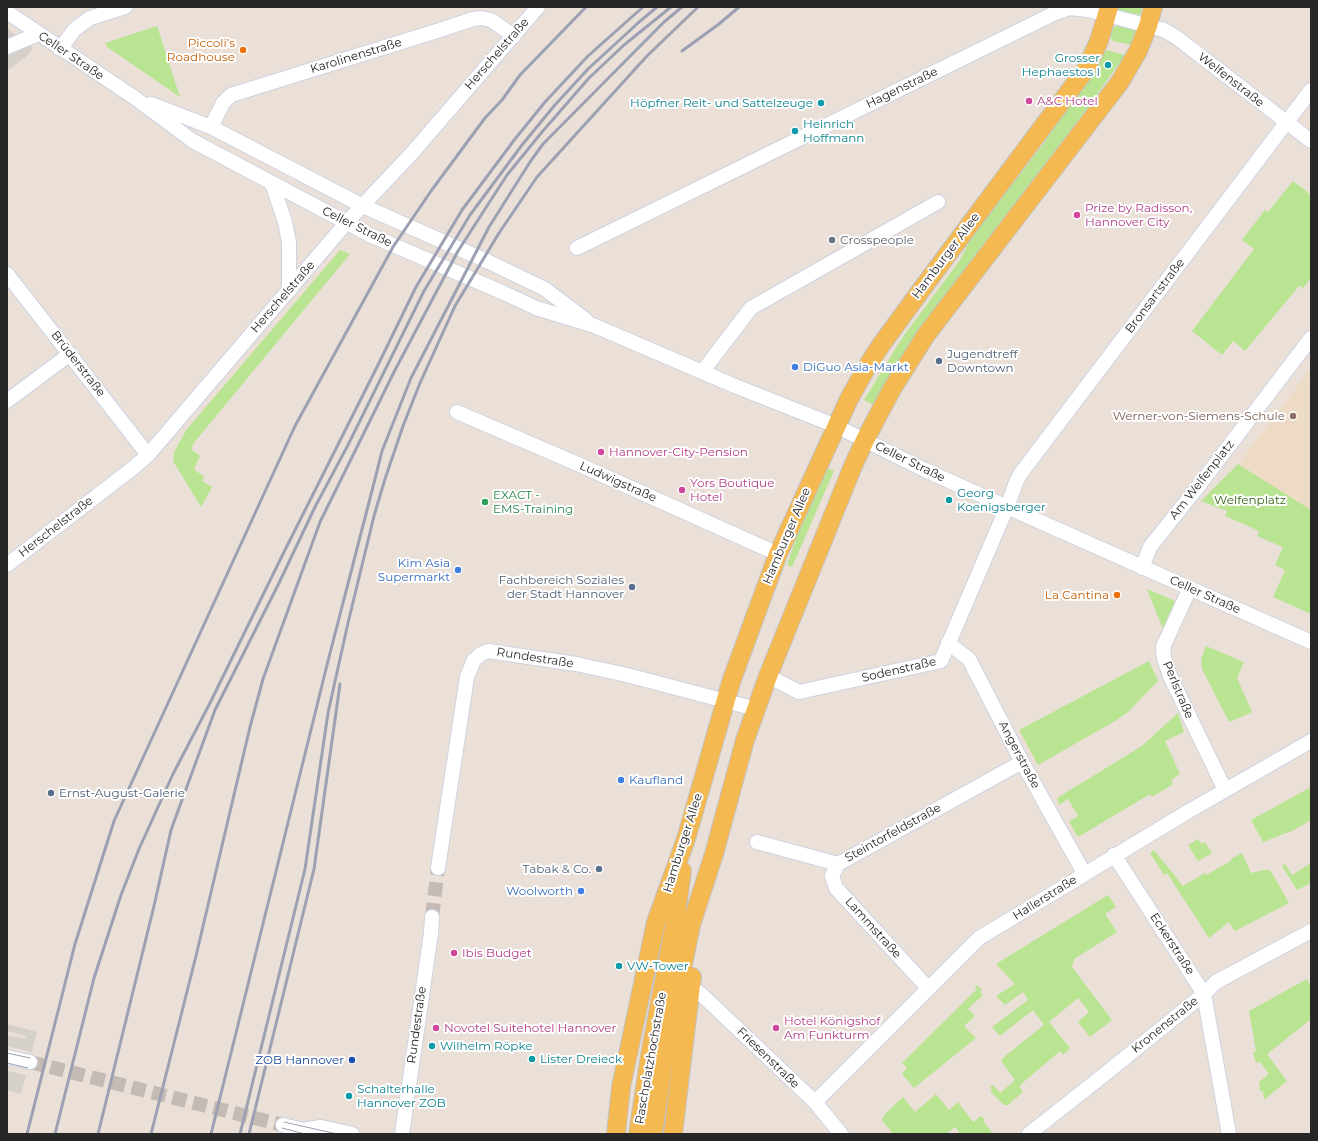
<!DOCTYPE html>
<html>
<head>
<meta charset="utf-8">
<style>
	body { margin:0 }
	#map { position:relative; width:1318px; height:1141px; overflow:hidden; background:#ebe0d7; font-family:Montserrat,sans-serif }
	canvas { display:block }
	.frame { position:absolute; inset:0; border:8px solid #272727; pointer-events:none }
</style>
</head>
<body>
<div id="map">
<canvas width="1318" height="1141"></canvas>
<div class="frame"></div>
</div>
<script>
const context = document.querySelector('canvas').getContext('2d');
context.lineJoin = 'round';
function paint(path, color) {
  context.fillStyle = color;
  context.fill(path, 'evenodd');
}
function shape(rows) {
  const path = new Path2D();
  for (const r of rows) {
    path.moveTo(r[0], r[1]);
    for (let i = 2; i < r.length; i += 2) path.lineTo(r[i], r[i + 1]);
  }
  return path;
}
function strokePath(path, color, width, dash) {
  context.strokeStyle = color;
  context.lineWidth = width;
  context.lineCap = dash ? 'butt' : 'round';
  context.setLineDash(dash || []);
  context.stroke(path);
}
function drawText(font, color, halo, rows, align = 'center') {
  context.font = font + ' Montserrat,sans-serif';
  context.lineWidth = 4;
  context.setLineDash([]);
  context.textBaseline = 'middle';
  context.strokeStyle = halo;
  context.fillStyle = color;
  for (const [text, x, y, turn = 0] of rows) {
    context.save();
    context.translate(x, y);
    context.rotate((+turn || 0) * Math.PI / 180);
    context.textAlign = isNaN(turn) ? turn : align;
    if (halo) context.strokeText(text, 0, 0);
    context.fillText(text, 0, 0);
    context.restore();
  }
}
paint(shape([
	[1311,368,1311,510,1238,464]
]), '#eddbc6');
paint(shape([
	[1118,7,1142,7,1141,13,1139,15,1119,11],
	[1118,25,1136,30,1139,35,1132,45,1113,41,1110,37,1113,28],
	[157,26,180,97,107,47,105,43],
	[1106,50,1125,55,1087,109,969,263,911,343,891,373,873,405,864,400,902,338,960,260,971,238,1041,147,1079,93],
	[1293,181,1311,195,1311,278,1303,288,1299,286,1245,351,1233,341,1222,355,1192,331,1254,249,1242,240,1265,210,1268,212],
	[340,250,350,254,193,444,192,450,200,456,194,469,204,477,202,481,212,487,201,507,173,461,174,452,187,429],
	[1238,464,1311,510,1311,614,1273,597,1285,570,1275,565,1283,547,1257,536,1259,531,1225,516,1227,511,1201,501],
	[825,467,834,471,792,567,787,565,804,515],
	[1147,589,1175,601,1163,629],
	[1206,646,1244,662,1237,678,1252,712,1230,722,1228,720,1202,669,1201,659],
	[1149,661,1158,681,1128,712,1115,721,1038,765,1019,730],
	[1178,713,1184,732,1165,741,1180,774,1171,780,1173,784,1152,797,1150,794,1078,837,1069,822,1078,816,1068,799,1059,805,1057,798,1142,746],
	[1311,787,1311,820,1294,830,1263,842,1251,820],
	[1198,839,1201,844,1205,842,1212,853,1198,861,1188,845],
	[1154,850,1183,886,1205,873,1206,875,1231,861,1231,859,1242,853,1251,873,1264,870,1270,870,1273,875,1289,903,1235,931,1229,922,1209,938,1167,873,1164,875,1150,853],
	[1311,863,1311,883,1297,890,1282,866,1285,864,1292,875],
	[1108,895,1116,907,1105,914,1117,932,1074,959,1072,967,1112,1020,1090,1037,1078,1022,1089,1012,1078,998,1049,1022,1070,1048,1063,1055,1060,1051,1019,1086,1023,1092,1008,1105,1004,1105,990,1091,992,1089,990,1087,993,1085,1000,1093,1015,1080,1001,1061,1004,1057,1044,1025,1033,1010,1000,1036,992,1027,1028,1000,1023,992,1005,1005,996,996,1015,984,996,964],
	[1307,979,1311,987,1311,1019,1267,1054,1287,1081,1264,1100,1263,1091,1260,1091,1259,1082,1269,1074,1260,1062,1256,1063,1253,1052,1256,1051,1249,1011],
	[977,985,982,990,980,992,983,995,968,1009,975,1016,964,1026,976,1038,914,1088,902,1074,907,1068,902,1063,977,989,975,986],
	[936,1094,949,1110,958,1102,973,1122,981,1116,985,1120,983,1121,992,1132,988,1134,960,1134,955,1127,946,1134,903,1134,901,1132,899,1134,893,1134,882,1120,885,1114,903,1097,915,1112]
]), '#b9e491');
paint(shape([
	[7,28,33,48,27,56,7,71],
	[7,1024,37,1032,32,1052,7,1046,7,1035,25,1039,26,1036,7,1031],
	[7,1071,26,1075,21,1094,7,1090]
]), '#d6d0ca');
strokePath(shape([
	[432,917,438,868],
	[30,1062,283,1125]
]), '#c4bbb4', 14, [14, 7]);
const minor = shape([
	[7,12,135,98,193,141,370,235,504,293,536,308,595,326,735,386,836,426,925,470,1007,507,1311,642],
	[7,47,38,34],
	[60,49,75,29,90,18,125,7],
	[151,104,211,127,363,206,489,262,545,289,586,320],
	[211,127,223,103,231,95,440,30,473,19,481,18,491,20,514,36],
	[272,183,285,222,289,242,289,291],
	[577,248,1053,14,1070,8,1088,10,1164,30,1176,37,1311,141],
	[7,274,148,455],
	[702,372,751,308,938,202],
	[7,401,70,354],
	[457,412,580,465,778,554],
	[7,565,133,468,148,455,347,222,412,153,538,7],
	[1142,568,1150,547,1197,488,1311,338],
	[1190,588,1163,647,1164,658,1170,676,1225,790],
	[948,643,969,659,1022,762,1084,873],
	[768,676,799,692,941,661,1007,507,1017,480,1021,473,1311,90],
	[757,842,838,864,1022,762],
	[1114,855,1204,994,1229,1134],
	[838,864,832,876,836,888,928,988],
	[438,868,467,677,474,660,481,654,488,651,576,664,627,675,756,709],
	[690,986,702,995,815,1102,841,1134],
	[7,1057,30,1062],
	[815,1102,979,938,1189,811,1311,741],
	[283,1125,303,1130,321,1127,352,1134],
	[402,1134,431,933,432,917],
	[1029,1134,1105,1074,1204,994,1216,982,1311,931]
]);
const major = shape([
	[616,1134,621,1087,656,922,686,839,731,682,778,554,849,399,868,365,881,345,930,278,1086,69,1099,41,1109,7],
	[638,1134,650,1055,675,922,682,871],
	[653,1134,664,1058,691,925,714,854,745,740,768,676,853,466,865,440,892,389,926,335,1120,82,1138,51,1148,26,1153,7],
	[673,1134,692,977]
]);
strokePath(minor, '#cdd3e1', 16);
strokePath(major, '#c3c3c3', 20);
strokePath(minor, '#fff', 14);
strokePath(major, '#f5b952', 18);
strokePath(shape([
	[7,1053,30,1058],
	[7,1063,28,1068],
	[284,1122,337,1134],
	[282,1128,305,1134]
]), '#9ba1b2', 1);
strokePath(shape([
	[682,51,719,24,739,7],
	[27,1134,75,944,114,821,295,426,393,247,431,191,485,118,502,100,520,75,586,7],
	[55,1134,94,978,121,895,139,849,173,774,210,703,283,554,378,365,416,287,462,210,515,139,545,102,588,56,643,7],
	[98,1134,154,906,171,830,215,710,279,583,315,507,348,445,424,291,470,215,522,145,554,106,588,69,638,23,657,7],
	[151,1134,196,956,250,727,263,679,320,522,395,370,458,251,507,175,542,132,589,78,624,45,671,7],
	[211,1134,328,661,375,479,382,451,411,378,489,227,530,162,543,144,664,22,682,7],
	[240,1134,305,869,328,713,348,623,374,516,385,479,403,426,420,383,455,306,499,233,537,177,647,56,698,7],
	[249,1134,314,869,340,684]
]), '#9ba1b2', 3);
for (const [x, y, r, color] of [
	[243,50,4,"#e8710a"],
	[1108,65,4,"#0f9aa8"],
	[1029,101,4,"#d1479c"],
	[821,103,4,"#0f9aa8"],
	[795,131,4,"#0f9aa8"],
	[1077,215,4,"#d1479c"],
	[832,240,4,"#6b7280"],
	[939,361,4,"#5c6f8a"],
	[795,367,4,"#3f7fe0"],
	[1293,416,4,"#8d6e63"],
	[601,452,4,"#d1479c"],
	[682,490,4,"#d1479c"],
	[949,500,4,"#0f9aa8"],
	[485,502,4,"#2e9e5b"],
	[458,570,4,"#3f7fe0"],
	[632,587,4,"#5c6f8a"],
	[1117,595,4,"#e8710a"],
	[621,780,4,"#3f7fe0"],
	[51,793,4,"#5c6f8a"],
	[599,869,4,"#5c6f8a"],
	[581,891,4,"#3f7fe0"],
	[454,953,4,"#d1479c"],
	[619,966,4,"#0f9aa8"],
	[436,1028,4,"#d1479c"],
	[776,1028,4,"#d1479c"],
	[432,1046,4,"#0f9aa8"],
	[532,1059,4,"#0f9aa8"],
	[352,1060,4,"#1a4fb4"],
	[349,1096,4,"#0f9aa8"]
]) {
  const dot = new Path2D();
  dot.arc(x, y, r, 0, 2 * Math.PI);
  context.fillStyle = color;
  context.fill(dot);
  strokePath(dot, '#fff', 1.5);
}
drawText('12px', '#c56008', '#fff', [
	["Piccoli’s",235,43],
	["Roadhouse",235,57],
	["La Cantina",1109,595]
], 'right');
drawText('12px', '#272727', '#fff', [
	["Herschelstraße",497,54,-49],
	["Celler Straße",71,56,34],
	["Karolinenstraße",356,56,-17],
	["Welfenstraße",1231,80,38],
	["Hagenstraße",902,88,-26],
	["Celler Straße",357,227,26],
	["Hamburger Allee",946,256,-53],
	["Bronsartstraße",1155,296,-53],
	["Herschelstraße",283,297,-49],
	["Brüderstraße",78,364,52],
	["Celler Straße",910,462,26],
	["Am Welfenplatz",1202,480,-52],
	["Ludwigstraße",618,482,24],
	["Herschelstraße",56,527,-38],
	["Hamburger Allee",787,536,-67],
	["Celler Straße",1205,595,24],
	["Rundestraße",535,658,9],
	["Sodenstraße",899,670,-13],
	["Perlstraße",1178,690,67],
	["Angerstraße",1019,755,62],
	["Steintorfeldstraße",893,833,-29],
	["Hamburger Allee",683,843,-72],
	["Hallerstraße",1045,898,-32],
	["Lammstraße",873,928,48],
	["Eckerstraße",1172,944,57],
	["Rundestraße",417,1025,-82],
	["Kronenstraße",1165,1025,-39],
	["Raschplatzhochstraße",651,1058,-80],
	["Friesenstraße",768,1058,44]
]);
drawText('12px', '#0d838f', '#fff', [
	["Grosser",1100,58,"right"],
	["Hephaestos I",1100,72,"right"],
	["Höpfner Reit- und Sattelzeuge",813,103,"right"],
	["Heinrich",803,124],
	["Hoffmann",803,138],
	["Georg",957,493],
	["Koenigsberger",957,507],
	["VW-Tower",627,966],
	["Wilhelm Röpke",440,1046],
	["Lister Dreieck",540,1059],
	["Schalterhalle",357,1089],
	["Hannover ZOB",357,1103]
], 'left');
drawText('12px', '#b23c85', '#fff', [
	["A&C Hotel",1037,101],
	["Prize by Radisson,",1085,208],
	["Hannover City",1085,222],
	["Hannover-City-Pension",609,452],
	["Yors Boutique",690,483],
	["Hotel",690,497],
	["Ibis Budget",462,953],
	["Hotel Königshof",784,1021],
	["Am Funkturm",784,1035],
	["Novotel Suitehotel Hannover",444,1028]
], 'left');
drawText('12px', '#5b616d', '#fff', [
	["Crosspeople",840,240]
], 'left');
drawText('12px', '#4e5e75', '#fff', [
	["Jugendtreff",947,354],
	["Downtown",947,368],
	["Fachbereich Soziales",624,580,"right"],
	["der Stadt Hannover",624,594,"right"],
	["Ernst-August-Galerie",59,793],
	["Tabak & Co.",591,869,"right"]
], 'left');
drawText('12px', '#366cbe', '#fff', [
	["DiGuo Asia-Markt",803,367],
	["Kim Asia",450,563,"right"],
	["Supermarkt",450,577,"right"],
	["Kaufland",629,780],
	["Woolworth",573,891,"right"]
], 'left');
drawText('12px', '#785e54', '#fff', [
	["Werner-von-Siemens-Schule",1285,416]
], 'right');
drawText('12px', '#27864d', '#fff', [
	["EXACT -",493,495],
	["EMS-Training",493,509]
], 'left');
drawText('12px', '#316516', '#fff', [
	["Welfenplatz",1250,500]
]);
drawText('12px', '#164399', '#fff', [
	["ZOB Hannover",344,1060]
], 'right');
</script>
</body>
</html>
